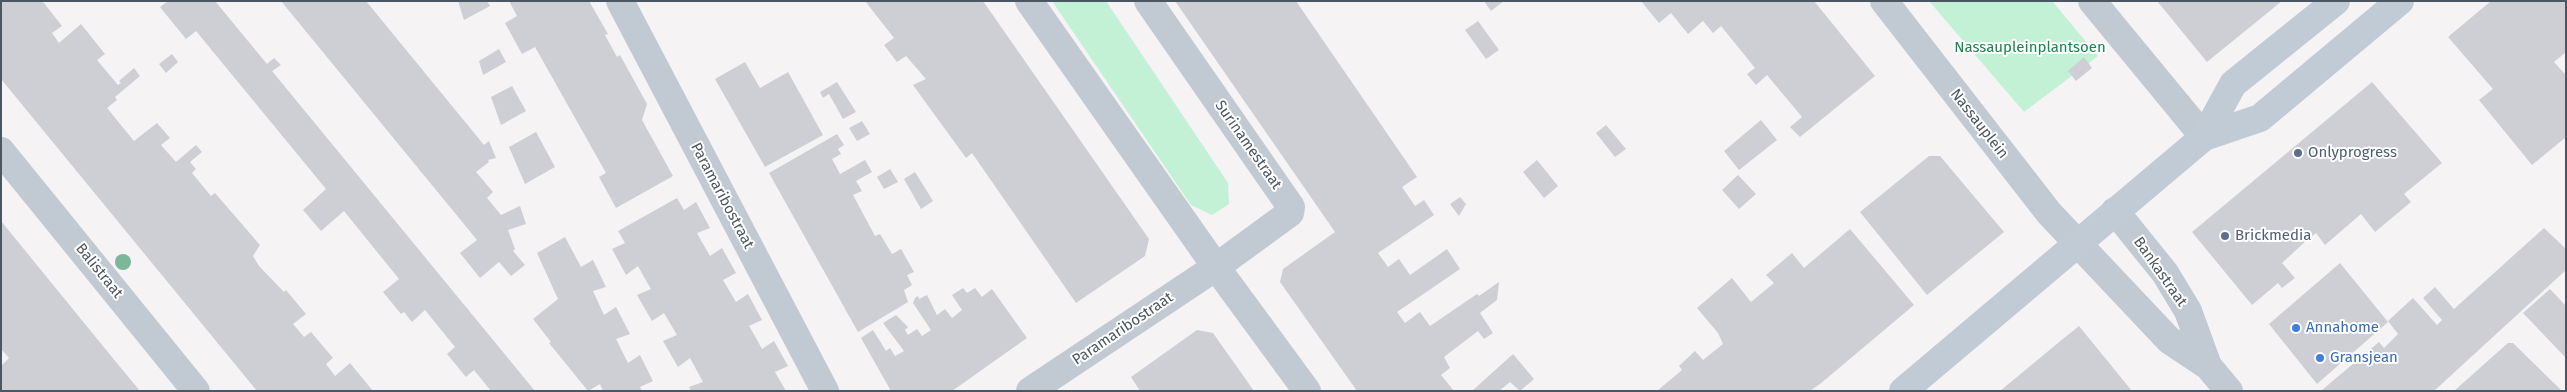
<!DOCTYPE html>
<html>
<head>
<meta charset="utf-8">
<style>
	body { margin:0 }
	#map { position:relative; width:2567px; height:392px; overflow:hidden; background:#f5f3f3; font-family:"Fira Sans",sans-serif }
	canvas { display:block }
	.frame { position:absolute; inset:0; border:2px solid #4a5661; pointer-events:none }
</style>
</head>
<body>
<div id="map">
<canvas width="2567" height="392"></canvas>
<div class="frame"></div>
</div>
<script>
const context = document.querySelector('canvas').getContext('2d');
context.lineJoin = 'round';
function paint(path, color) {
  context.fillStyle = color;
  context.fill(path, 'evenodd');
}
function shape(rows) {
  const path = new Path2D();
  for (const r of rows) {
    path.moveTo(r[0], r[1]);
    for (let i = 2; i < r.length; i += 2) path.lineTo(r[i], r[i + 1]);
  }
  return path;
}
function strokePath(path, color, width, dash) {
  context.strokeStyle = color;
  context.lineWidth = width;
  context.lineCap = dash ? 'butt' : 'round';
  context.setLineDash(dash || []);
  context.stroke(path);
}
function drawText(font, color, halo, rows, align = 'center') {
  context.font = font + ' "Fira Sans",sans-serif';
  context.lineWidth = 4;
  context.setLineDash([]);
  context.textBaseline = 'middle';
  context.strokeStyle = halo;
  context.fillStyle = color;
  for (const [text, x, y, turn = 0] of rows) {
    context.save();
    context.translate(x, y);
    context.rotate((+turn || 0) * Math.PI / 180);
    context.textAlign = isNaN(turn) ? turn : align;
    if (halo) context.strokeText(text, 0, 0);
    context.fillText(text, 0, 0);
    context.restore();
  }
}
paint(shape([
	[1052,1,1106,1,1228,183,1229,204,1212,215,1191,205],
	[1929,1,2052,1,2098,56,2024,112]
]), '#c3f1d5');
paint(shape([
	[1,1,40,1,44,3,62,26,52,33,59,43,81,24,105,54,97,60,118,85,121,83,119,81,134,68,140,76,115,97,117,100,107,108,134,141,157,123,170,138,161,145,176,162,196,145,202,152,190,162,196,169,192,173,211,196,215,193,260,245,253,256,259,266,284,292,286,290,306,314,293,324,304,337,311,332,333,358,326,364,335,376,350,363,373,391,257,391,1,79],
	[168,1,215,1,267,64,274,58,281,65,272,71,535,391,491,391,474,370,466,377,447,354,455,347,425,310,412,322,404,312,401,314,383,292,399,279,344,211,321,231,303,210,326,189,196,31,186,39,160,7],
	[281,1,366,1,484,145,489,141,496,158,488,160,489,162,476,172,493,192,487,198,501,215,520,206,526,224,508,230,515,249,513,251,525,265,511,276,499,262,480,278,460,253,477,240],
	[458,1,487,1,490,6,464,20],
	[509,1,589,1,608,34,605,35,617,57,620,55,647,104,642,120,673,176,616,208,599,177,606,173,535,47,522,54,505,23,517,16],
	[865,1,983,1,1149,239,1145,256,1076,303,972,153,966,158,913,85,926,79,906,56,897,62,884,45,894,38],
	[1175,1,1296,1,1417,177,1402,187,1415,206,1424,200,1434,215,1378,253,1388,267,1399,259,1410,275,1447,249,1460,269,1397,312,1405,323,1420,312,1430,326,1477,294,1479,296,1499,282,1497,300,1480,313,1493,333,1484,339,1478,331,1444,357,1450,368,1441,375,1454,391,1357,391,1280,282,1283,269,1335,232],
	[1484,1,1504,1,1491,11],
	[1641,1,1814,1,1875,76,1800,137,1790,127,1802,117,1767,75,1756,85,1747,74,1755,68,1721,26,1713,33,1703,21,1688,34,1671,13,1659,23],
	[2157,1,2282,1,2207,62],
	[2491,1,2566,1,2566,52,2554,62,2566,75,2566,137,2532,165,2479,100,2493,89,2448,37],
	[1478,21,1499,50,1486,59,1465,30],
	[499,49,506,62,483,75,479,61],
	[172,54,178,62,166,73,159,64],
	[2084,57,2092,68,2076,81,2068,71],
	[745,62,760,88,788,72,823,135,765,167,715,79],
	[837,82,856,112,843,119,829,94,823,98,820,92],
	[2372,82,2442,163,2404,194,2411,202,2375,232,2361,214,2325,245,2316,233,2307,240,2282,263,2295,278,2282,288,2278,283,2252,305,2192,232],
	[512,86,526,111,501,125,491,97],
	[1761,120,1777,140,1739,170,1724,151],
	[862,121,870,134,857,141,849,128],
	[1606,125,1626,149,1615,157,1596,133],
	[536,132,555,167,525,184,509,147],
	[837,134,844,145,838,149,841,154,832,159,840,174,865,160,872,172,856,181,862,191,853,195,875,236,880,234,892,254,901,249,914,272,907,275,912,285,904,290,908,302,858,332,769,173],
	[1929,156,1940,156,2004,232,1927,295,1860,212],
	[1537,160,1558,186,1544,198,1523,172],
	[890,169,898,182,884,189,877,177],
	[915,172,933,201,921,209,904,179],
	[1738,175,1756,194,1739,209,1722,190],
	[1460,197,1466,204,1459,216,1450,204],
	[677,198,684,210,696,202,710,228,697,233,703,244,710,256,722,248,736,273,723,280,736,302,748,294,762,320,749,326,756,338,762,349,774,341,788,366,775,372,786,391,691,391,689,387,703,382,690,358,678,367,663,341,677,335,664,313,652,321,637,295,651,289,644,277,638,266,626,275,612,249,625,243,618,231],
	[1,221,107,351,140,391,1,391,1,366,9,358,1,349],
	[2544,228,2566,249,2566,270,2434,391,2322,390,2379,342,2384,348,2398,334,2388,321,2413,298,2437,325,2442,320,2423,298,2435,287,2454,309],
	[1850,229,1914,305,1820,384,1810,391,1657,391,1682,370,1679,366,1695,351,1703,360,1723,344,1718,333,1697,308,1732,278,1751,302,1774,283,1766,275,1792,253,1804,268],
	[565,237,581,267,593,260,606,287,593,291,604,315,616,307,630,334,616,339,628,363,640,355,653,381,640,387,642,391,603,391,600,384,588,391,549,343,551,342,533,319,558,299,537,253],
	[2340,263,2388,322,2317,384,2269,324],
	[963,288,967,293,975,288,982,297,992,289,1027,338,952,391,891,391,861,338,873,330,886,351,890,348,895,356,904,351,883,323,896,315,908,327,905,330,908,335,917,329,922,336,931,330,913,303,915,298,918,296,919,299,927,295,937,315,945,309,952,318,962,310,952,295],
	[2550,289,2566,306,2566,358,2523,313],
	[2079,326,2132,391,2000,391,2064,338],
	[1197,330,1213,333,1254,391,1140,391,1131,377],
	[2508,343,2513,343,2562,391,2454,391],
	[1513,354,1534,379,1520,391,1510,382,1499,391,1472,391]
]), '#cdcfd5');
strokePath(shape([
	[620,1,825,391],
	[1029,1,1216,267,1307,391],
	[1884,1,2049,213,2169,340,2208,366,2229,391],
	[2092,1,2204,137],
	[1,151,196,391],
	[2115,211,2165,273,2188,311,2208,366],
	[1030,391,1216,267,1290,213,1291,207,1148,1]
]), '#c1cad2', 28);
strokePath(shape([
	[2204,137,2260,118,2400,1],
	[1903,391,2204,137,2233,84,2336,1]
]), '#c1cbd6', 28);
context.fillStyle = '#7bb799';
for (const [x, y] of [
	[123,262]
]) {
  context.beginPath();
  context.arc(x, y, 8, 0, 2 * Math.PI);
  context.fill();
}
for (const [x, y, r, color] of [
	[2298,153,5,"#5c6f8a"],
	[2225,236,5,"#5c6f8a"],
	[2296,328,5,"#3f7fe0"],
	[2320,358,5,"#3f7fe0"]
]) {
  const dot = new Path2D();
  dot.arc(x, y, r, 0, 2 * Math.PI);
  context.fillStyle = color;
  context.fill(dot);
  strokePath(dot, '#fff', 2);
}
drawText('15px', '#17864f', '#fff', [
	["Nassaupleinplantsoen",2030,48]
]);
drawText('15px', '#4a5661', '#fff', [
	["Nassauplein",1979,124,52],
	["Surinamestraat",1248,145,55],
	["Paramaribostraat",722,196,62],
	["Balistraat",99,271,51],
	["Bankastraat",2160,272,55],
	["Paramaribostraat",1123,329,-34]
]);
drawText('15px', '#4e5e75', '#fff', [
	["Onlyprogress",2308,153],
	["Brickmedia",2235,236]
], 'left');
drawText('15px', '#366cbe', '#fff', [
	["Annahome",2306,328],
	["Gransjean",2330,358]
], 'left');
</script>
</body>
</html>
